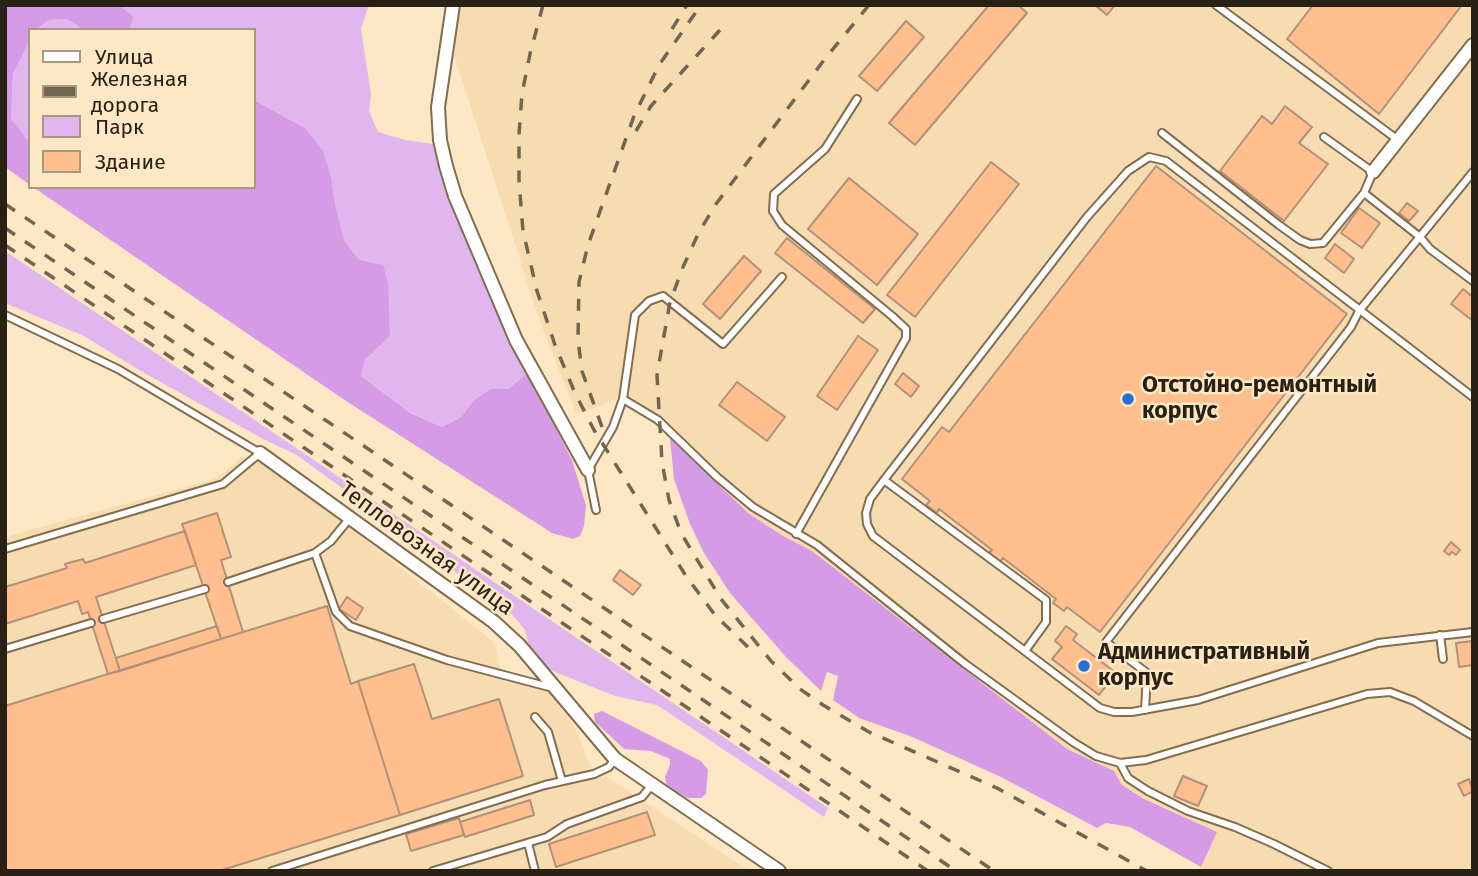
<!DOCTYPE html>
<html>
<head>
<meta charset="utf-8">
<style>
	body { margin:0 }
	#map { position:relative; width:1478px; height:876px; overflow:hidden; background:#fde7c4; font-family:"Fira Sans",sans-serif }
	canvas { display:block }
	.frame { position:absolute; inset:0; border:7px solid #292114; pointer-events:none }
	.legend { position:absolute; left:28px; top:28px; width:228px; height:161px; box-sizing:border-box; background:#fde7c4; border:2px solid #a8987e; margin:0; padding:9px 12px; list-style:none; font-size:21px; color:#292114 }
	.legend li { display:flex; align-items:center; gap:14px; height:35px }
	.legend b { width:35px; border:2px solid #a8987e }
</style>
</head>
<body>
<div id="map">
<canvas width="1478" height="876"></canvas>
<div class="frame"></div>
<ul class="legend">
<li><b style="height:9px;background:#fff"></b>Улица</li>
<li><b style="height:9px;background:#726651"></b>Железная дорога</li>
<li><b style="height:19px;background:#e1b5ee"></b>Парк</li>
<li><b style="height:19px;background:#febe8d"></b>Здание</li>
</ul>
</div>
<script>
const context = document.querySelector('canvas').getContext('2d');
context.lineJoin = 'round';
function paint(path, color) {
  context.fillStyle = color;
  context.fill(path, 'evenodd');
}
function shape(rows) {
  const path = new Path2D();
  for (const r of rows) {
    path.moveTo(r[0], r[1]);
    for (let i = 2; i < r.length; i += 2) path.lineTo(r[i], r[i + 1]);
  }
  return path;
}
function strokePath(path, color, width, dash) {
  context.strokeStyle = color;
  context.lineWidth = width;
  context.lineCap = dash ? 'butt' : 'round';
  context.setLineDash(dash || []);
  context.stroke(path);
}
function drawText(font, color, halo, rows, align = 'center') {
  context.font = font + ' "Fira Sans",sans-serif';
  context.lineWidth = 5;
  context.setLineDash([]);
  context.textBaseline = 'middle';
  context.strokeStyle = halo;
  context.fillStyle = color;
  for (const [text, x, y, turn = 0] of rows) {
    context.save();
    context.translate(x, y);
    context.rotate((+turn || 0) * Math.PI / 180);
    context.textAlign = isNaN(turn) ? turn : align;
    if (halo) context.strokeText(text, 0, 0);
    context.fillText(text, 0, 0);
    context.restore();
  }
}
paint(shape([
	[462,5,1473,5,1473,871,1199,871,1217,832,1144,799,1122,785,1114,771,1067,749,812,551,783,536,748,513,651,421,617,399,577,415,539,319,452,48],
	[240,457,268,462,495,643,503,681,550,692,576,729,590,766,750,871,5,871,5,537,214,479,232,467]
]), '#f7dcb2');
paint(shape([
	[119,5,369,5,361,29,371,95,369,111,378,132,405,140,433,144,452,203,474,260,509,340,528,372,509,389,473,401,461,417,442,427,410,413,361,376,365,360,390,336,389,321,359,260,344,240,335,204,331,177,305,128,254,100,254,30,129,30,134,17],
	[66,19,85,30,35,30,49,20],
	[30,40,30,143,11,120,13,74],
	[5,251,828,808,824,817,657,705,615,696,545,668,530,650,525,630,510,612,297,455,263,439,139,370,84,336,5,303]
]), '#e1b5ee');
paint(shape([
	[5,5,119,5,134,17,129,30,85,30,66,19,49,20,35,30,30,30,30,40,13,74,11,119,30,143,30,185,5,167],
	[254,100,305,128,323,151,331,177,335,204,344,240,359,260,383,265,388,283,390,336,365,360,361,376,410,413,442,427,461,417,473,401,491,389,509,389,528,372,572,460,586,505,584,526,580,536,573,539,552,533,343,399,33,187,254,187],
	[670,438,748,513,783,536,812,551,1067,749,1114,771,1122,785,1144,799,1217,832,1201,867,1130,827,1106,823,1097,828,1001,777,910,736,859,718,833,700,838,676,827,672,821,691,786,657,730,593,704,553,690,524,674,479],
	[602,711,701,761,708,770,706,794,701,798,688,798,667,788,665,777,670,765,670,759,651,751,624,749,595,722,594,714]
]), '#d69be6');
const building = shape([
	[989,5,1018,5,1027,13,915,145,889,123,989,5],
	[1095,5,1115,5,1107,15,1095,5],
	[1313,5,1462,5,1379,114,1287,39,1313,5],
	[906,21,924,37,877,91,859,76,906,21],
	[1285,106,1312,127,1299,143,1328,164,1284,221,1220,171,1262,116,1272,124,1285,106],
	[991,162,1019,184,915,317,887,295,991,162],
	[1156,166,1347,314,1100,632,1067,607,1064,611,1053,603,1056,599,1003,558,1000,562,989,553,992,550,939,509,937,513,926,505,930,501,902,479,942,427,949,432,1156,166],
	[849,178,918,234,877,285,808,229,849,178],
	[1407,203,1418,211,1409,221,1399,213,1407,203],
	[1359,208,1380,223,1362,248,1341,233,1359,208],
	[787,238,875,309,863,323,775,253,787,238],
	[1335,244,1354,259,1344,273,1325,258,1335,244],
	[744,256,761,271,720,319,703,304,744,256],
	[1463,289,1473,297,1473,321,1451,304,1463,289],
	[858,336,878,350,837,410,817,396,858,336],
	[903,373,919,386,911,397,895,384,903,373],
	[737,382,785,417,767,441,719,405,737,382],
	[217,513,231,557,221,560,243,632,221,639,182,524,217,513],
	[185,531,196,565,96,597,120,671,108,674,88,612,82,614,78,601,5,624,5,587,67,568,65,564,83,559,85,563,185,531],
	[1451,542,1460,550,1456,555,1452,552,1449,555,1444,551,1451,542],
	[620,570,641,585,633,595,613,580,620,570],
	[347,597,363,608,356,620,339,609,347,597],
	[327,606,351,684,358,681,400,815,219,871,5,871,5,706,327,606],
	[217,626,221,639,120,671,116,658,217,626],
	[1066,626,1077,634,1073,640,1116,673,1099,695,1052,659,1062,647,1055,641,1066,626],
	[1473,641,1473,665,1459,667,1456,643,1473,641],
	[414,664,432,719,499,699,523,776,400,815,358,681,414,664],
	[1183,776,1207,786,1198,806,1174,796,1183,776],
	[1469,779,1473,791,1464,796,1458,784,1469,779],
	[530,800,534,815,465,837,460,822,530,800],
	[647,812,655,835,556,867,549,844,647,812],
	[459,818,464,835,411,851,406,834,459,818]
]);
paint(building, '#febe8d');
strokePath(building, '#b19179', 2);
const service = shape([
	[1216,5,1398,140],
	[1162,133,1279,225,1300,240,1310,244,1323,243,1364,193,1373,172,1324,137],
	[1364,193,1420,237,1430,249,1473,281],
	[5,315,118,369,260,453,223,484,5,549],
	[1473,397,1166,161,1149,157,1128,171,1087,217,884,480,870,499,866,513,867,524,873,536,1100,708,1114,712,1132,712,1198,700,1378,643,1473,632],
	[623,399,658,420,717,477,753,507,817,545,964,663,1073,742,1096,756,1120,763,1146,760,1367,694,1390,692,1414,701,1473,736],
	[884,480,1046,600,1046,622,1025,651],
	[596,510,588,470,613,427,623,399,635,315,649,301,663,296,723,344,782,277],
	[796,534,906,338,906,329,892,316,782,225,773,211,774,194,825,149,857,99],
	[315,553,336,612,350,626,447,660,553,688],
	[228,582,315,553,331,541,349,519],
	[103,619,205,589],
	[1440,635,1443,659],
	[5,649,91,623],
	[1145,710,1147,673,1106,642,1351,327,1359,311,1473,172],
	[535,717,548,732,562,781],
	[1120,763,1128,778,1148,791,1188,811,1235,827,1274,844,1328,871],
	[528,843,535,871],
	[272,871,545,785,594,774,609,767,615,759],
	[433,871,547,837,567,824,642,797,651,786]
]);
const minor = shape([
	[453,5,438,107,440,140,446,166,455,196,516,340,588,470],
	[1373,172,1473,45],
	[260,453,494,622,520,646,615,759,779,871]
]);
strokePath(service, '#826e4f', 10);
strokePath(minor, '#826e4f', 16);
strokePath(service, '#fff', 6);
strokePath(minor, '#fff', 12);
strokePath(shape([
	[543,5,530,54,522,94,519,134,519,181,523,231,537,291,555,345,575,393,594,430,686,576,715,615,751,650],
	[869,5,824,60,716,204,699,232,683,267,670,302,657,375,662,462,669,500,681,533,721,599,771,661,800,689,823,705,869,732,997,788,1147,871],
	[672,29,687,5],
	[636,131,651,106,720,30],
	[5,204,994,871],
	[5,228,956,871],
	[5,245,928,871],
	[602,427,582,371,578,340,579,282,588,245,634,116,659,65,701,5]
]), '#726651', 3.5, [12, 12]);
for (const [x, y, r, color] of [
	[1128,399,7,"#256fda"],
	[1084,666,7,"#256fda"]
]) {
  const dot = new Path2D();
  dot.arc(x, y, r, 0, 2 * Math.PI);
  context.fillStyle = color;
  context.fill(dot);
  strokePath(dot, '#fde7c4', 2.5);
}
drawText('bold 23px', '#292114', '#fde7c4', [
	["Отстойно-ремонтный",1142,386],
	["корпус",1142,412],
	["Административный",1098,653],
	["корпус",1098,679]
], 'left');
drawText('23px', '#292114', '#fde7c4', [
	["Тепловозная улица",426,549,36]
]);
</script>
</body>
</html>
